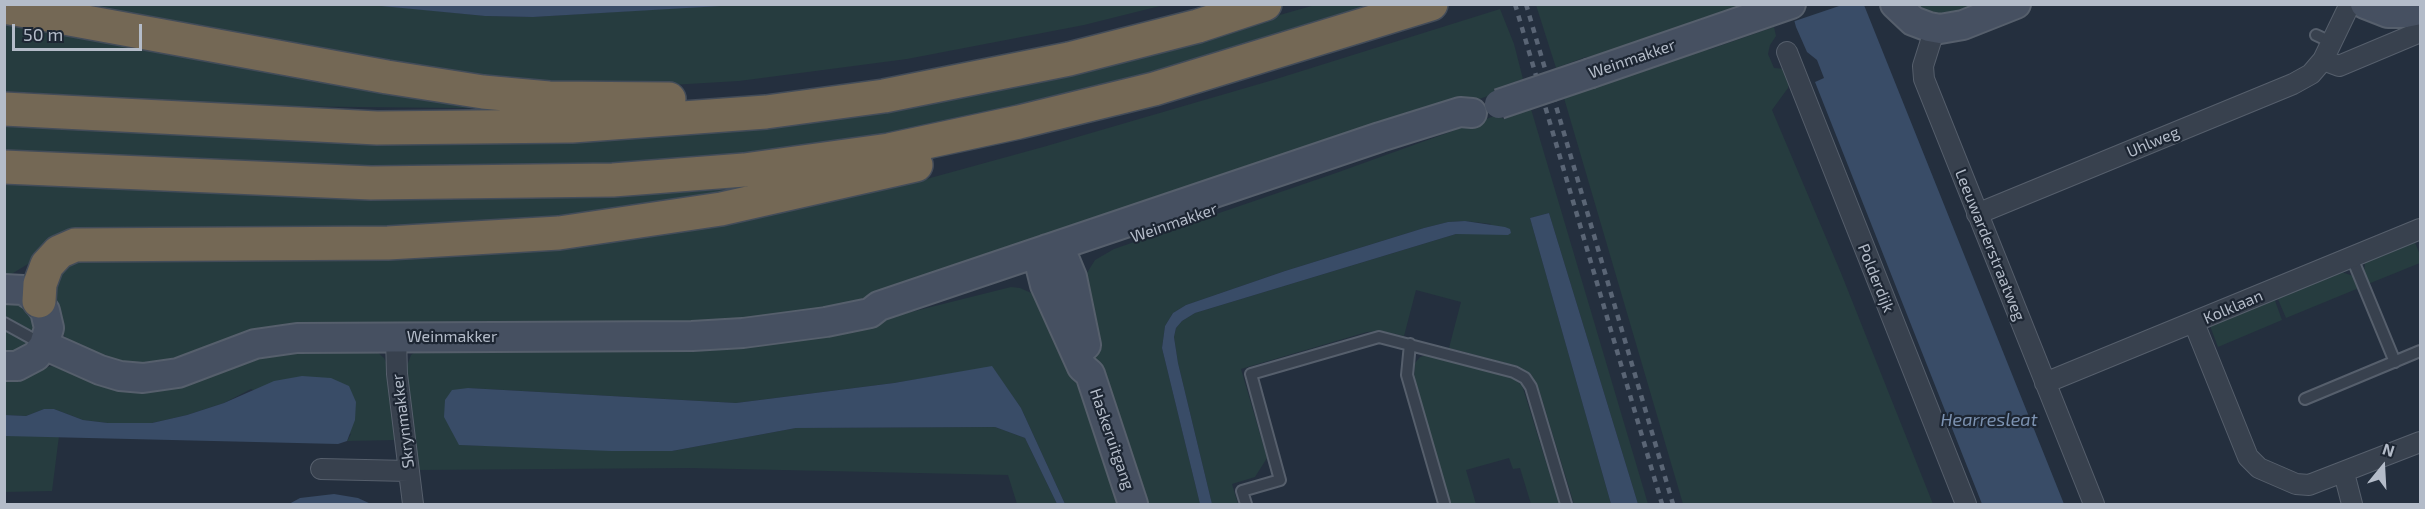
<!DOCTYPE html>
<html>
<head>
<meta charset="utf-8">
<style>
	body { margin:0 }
	#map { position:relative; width:2425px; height:509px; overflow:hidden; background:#242f3e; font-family:"Exo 2",sans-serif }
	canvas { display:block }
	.frame { position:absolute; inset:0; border:6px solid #b4bcc9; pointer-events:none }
	.north { position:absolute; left:2353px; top:437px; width:60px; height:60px; -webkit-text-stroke:4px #1d2633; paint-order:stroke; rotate:18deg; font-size:16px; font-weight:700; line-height:24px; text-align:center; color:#b4bcc9 }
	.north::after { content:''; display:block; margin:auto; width:21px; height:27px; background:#b4bcc9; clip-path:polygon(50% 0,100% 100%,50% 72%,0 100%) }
	.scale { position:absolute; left:12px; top:24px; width:130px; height:27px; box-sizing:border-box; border:3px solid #b4bcc9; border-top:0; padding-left:8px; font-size:18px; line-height:21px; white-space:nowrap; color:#b4bcc9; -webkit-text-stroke:4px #1d2633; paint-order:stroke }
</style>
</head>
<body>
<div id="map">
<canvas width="2425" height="509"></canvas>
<div class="frame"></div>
<div class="north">N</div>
<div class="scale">50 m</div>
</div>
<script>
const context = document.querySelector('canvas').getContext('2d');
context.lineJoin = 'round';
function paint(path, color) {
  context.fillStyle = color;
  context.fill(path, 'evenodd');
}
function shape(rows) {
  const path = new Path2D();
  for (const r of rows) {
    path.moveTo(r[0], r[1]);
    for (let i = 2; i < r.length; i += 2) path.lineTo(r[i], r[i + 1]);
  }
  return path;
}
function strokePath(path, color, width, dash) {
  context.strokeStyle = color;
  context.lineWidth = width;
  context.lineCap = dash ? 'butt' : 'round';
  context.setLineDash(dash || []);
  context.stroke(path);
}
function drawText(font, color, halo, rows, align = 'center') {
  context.font = font + ' "Exo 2",sans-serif';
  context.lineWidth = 4.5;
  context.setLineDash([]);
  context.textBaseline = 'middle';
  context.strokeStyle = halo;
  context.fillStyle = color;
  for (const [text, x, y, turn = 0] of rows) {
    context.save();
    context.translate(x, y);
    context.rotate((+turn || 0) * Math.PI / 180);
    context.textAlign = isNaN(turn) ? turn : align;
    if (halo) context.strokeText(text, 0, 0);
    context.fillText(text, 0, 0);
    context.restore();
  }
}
paint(shape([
	[371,4,485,16,533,17,738,4,1164,5,1084,25,907,59,739,81,671,85,517,84,32,5],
	[1315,5,1380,5,1122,83,959,126,825,147,615,165,446,168,271,164,5,151,4,125,297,140,468,143,629,139,816,122,949,100,1071,74],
	[1536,5,1745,5,1697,20,1694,27,1594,61,1586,57,1556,68],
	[1911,5,1988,5,1964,14,1931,16],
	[1500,9,1514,44,1523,79,1494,89,1494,94,877,300,766,321,555,327,129,366,72,345,62,333,55,311,53,271,63,260,367,249,912,183,1043,147,1273,80],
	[4,18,557,109,257,106,5,91],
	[1774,27,1776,36,1770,45,1768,54,1774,68,1785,69,1790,78,1788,88,1772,110,1841,273,1933,504,1683,504,1564,98,1597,87,1601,80,1701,45,1708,50],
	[1531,109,1648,504,1638,504,1549,213,1530,218,1611,504,1574,504,1540,393,1531,374,1517,366,1449,348,1461,302,1416,290,1404,336,1382,331,1367,332,1241,369,1267,458,1255,477,1232,484,1238,504,1212,504,1178,363,1174,337,1176,328,1182,321,1195,313,1456,234,1480,234,1491,224,1465,221,1448,222,1424,228,1285,271,1186,305,1173,313,1165,326,1162,348,1200,504,1143,504,1100,374,1088,332,1085,276,1095,260,1114,249,1336,173,1497,115,1504,119],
	[5,183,430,200,608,197,745,188,705,209,51,250,5,278],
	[2414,240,2420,255,2420,263,2368,284,2364,272,2365,263,2370,259],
	[2339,271,2353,276,2359,288,2286,318,2277,297],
	[1011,287,1020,288,1038,296,1061,333,1123,504,1065,504,1021,408,992,367,894,383,736,403,468,388,459,445,672,451,796,428,995,427,1025,438,1057,504,1017,504,1008,475,691,468,417,470,405,371,411,355,420,349,847,328],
	[2274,298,2282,320,2218,347,2210,326,2212,324],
	[13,301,24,306,34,320,35,332,5,316,4,302],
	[4,329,30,343,15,352,5,352],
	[325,346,375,350,384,358,388,366,397,440,347,441,351,434,251,389,224,403,187,415,152,423,108,423,83,420,54,409,44,409,26,416,5,415,5,375,53,366,94,382],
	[1427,355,1512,378,1522,385,1559,504,1531,504,1520,468,1513,469,1509,458,1466,470,1476,504,1447,504,1450,503,1414,379,1415,363,1420,357],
	[4,436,59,436,52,491,5,492]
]), '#263c3f');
paint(shape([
	[371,5,738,5,533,17,485,16],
	[1790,5,1864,5,2064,504,1982,504,1815,82,1824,78,1817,60,1807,52,1796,27],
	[1549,213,1638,504,1611,504,1530,218],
	[1465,221,1505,227,1510,229,1511,233,1508,235,1456,234,1195,313,1182,321,1176,328,1174,337,1178,363,1212,504,1200,504,1162,348,1165,326,1173,313,1186,305,1285,271,1424,228,1448,222],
	[992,366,1021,408,1065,504,1057,504,1025,438,995,427,796,428,672,451,611,451,459,445,444,417,445,400,452,390,468,388,736,403,894,383],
	[302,376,331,378,349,386,356,402,355,420,347,441,338,444,5,436,5,415,26,416,44,409,54,409,83,420,108,423,152,423,187,415,224,403,274,381],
	[334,494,358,498,371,504,289,504,300,498]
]), '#394c67');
paint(shape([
	[1787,4,1842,5,1792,22]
]), '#242f3e');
const lane = shape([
	[2316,35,2331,42],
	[2352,258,2395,362],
	[4,323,44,345],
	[1410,344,1407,375,1444,503],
	[2305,399,2420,351],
	[1246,504,1242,491,1280,480,1251,374,1379,337,1514,372,1525,378,1531,387,1566,504]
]);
const street = shape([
	[1935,28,1923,66,1924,79,2094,504],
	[1787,52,1966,504],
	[2323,60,2350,4],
	[1977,214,2293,84,2311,74,2323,60,2339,66,2420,32],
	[2194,323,2248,457,2259,468,2296,484,2309,485,2420,442],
	[396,337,397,374,413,504],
	[2045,383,2420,229],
	[321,469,409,471],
	[2344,473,2352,504]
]);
const secondary = shape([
	[1895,4,1913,21,1929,27,1940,29,1963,25,2016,4],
	[2365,4,2388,13,2405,13,2420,10],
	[1591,73,1791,4],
	[1047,249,1041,269,1045,285,1082,367,1090,374,1133,504],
	[1047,249,1065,260,1072,277,1086,345],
	[4,289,23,290,34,297,45,311,49,328,44,345,36,356,17,366,4,366],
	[44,345,100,370,120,376,143,378,178,373,255,344,297,338,692,336,743,333,826,322,870,313,879,306,1380,137,1460,112,1472,113]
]);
const highway = shape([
	[4,7,387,77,483,92,549,98,669,99],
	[4,109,377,128,572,126,766,112,884,96,1069,59,1198,26,1265,4],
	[4,167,371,183,613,180,744,170,889,150,1019,122,1154,89,1431,4],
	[39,301,40,284,47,265,59,252,75,245,388,243,559,233,721,209,916,165]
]);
strokePath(lane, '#565f6c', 14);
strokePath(street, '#565f6c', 22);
strokePath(secondary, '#565f6c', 32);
strokePath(highway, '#434c59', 36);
strokePath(lane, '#38414e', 10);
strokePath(street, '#38414e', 20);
strokePath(secondary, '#465061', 28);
strokePath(highway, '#746855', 33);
strokePath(shape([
	[1515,4,1662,504],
	[1526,4,1673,504]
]), '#5a6575', 4.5, [6, 6]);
const secondaryBridge = shape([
	[1499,104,1591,73]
]);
strokePath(secondaryBridge, '#565f6c', 32, []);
strokePath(secondaryBridge, '#465061', 28);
drawText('16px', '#b4bcc9', '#1d2633', [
	["Weinmakker",1632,59,-19],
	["Uhlweg",2153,142,-23],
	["Weinmakker",1174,223,-19],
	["Leeuwarderstraatweg",1990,245,68],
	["Polderdijk",1876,278,68],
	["Kolklaan",2233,307,-23],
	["Weinmakker",452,337],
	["Skrynmakker",403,421,-97],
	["Haskeruitgang",1112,439,71]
]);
drawText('italic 18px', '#7c92b1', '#1d2633', [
	["Hearresleat",1989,420]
]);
</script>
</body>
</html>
